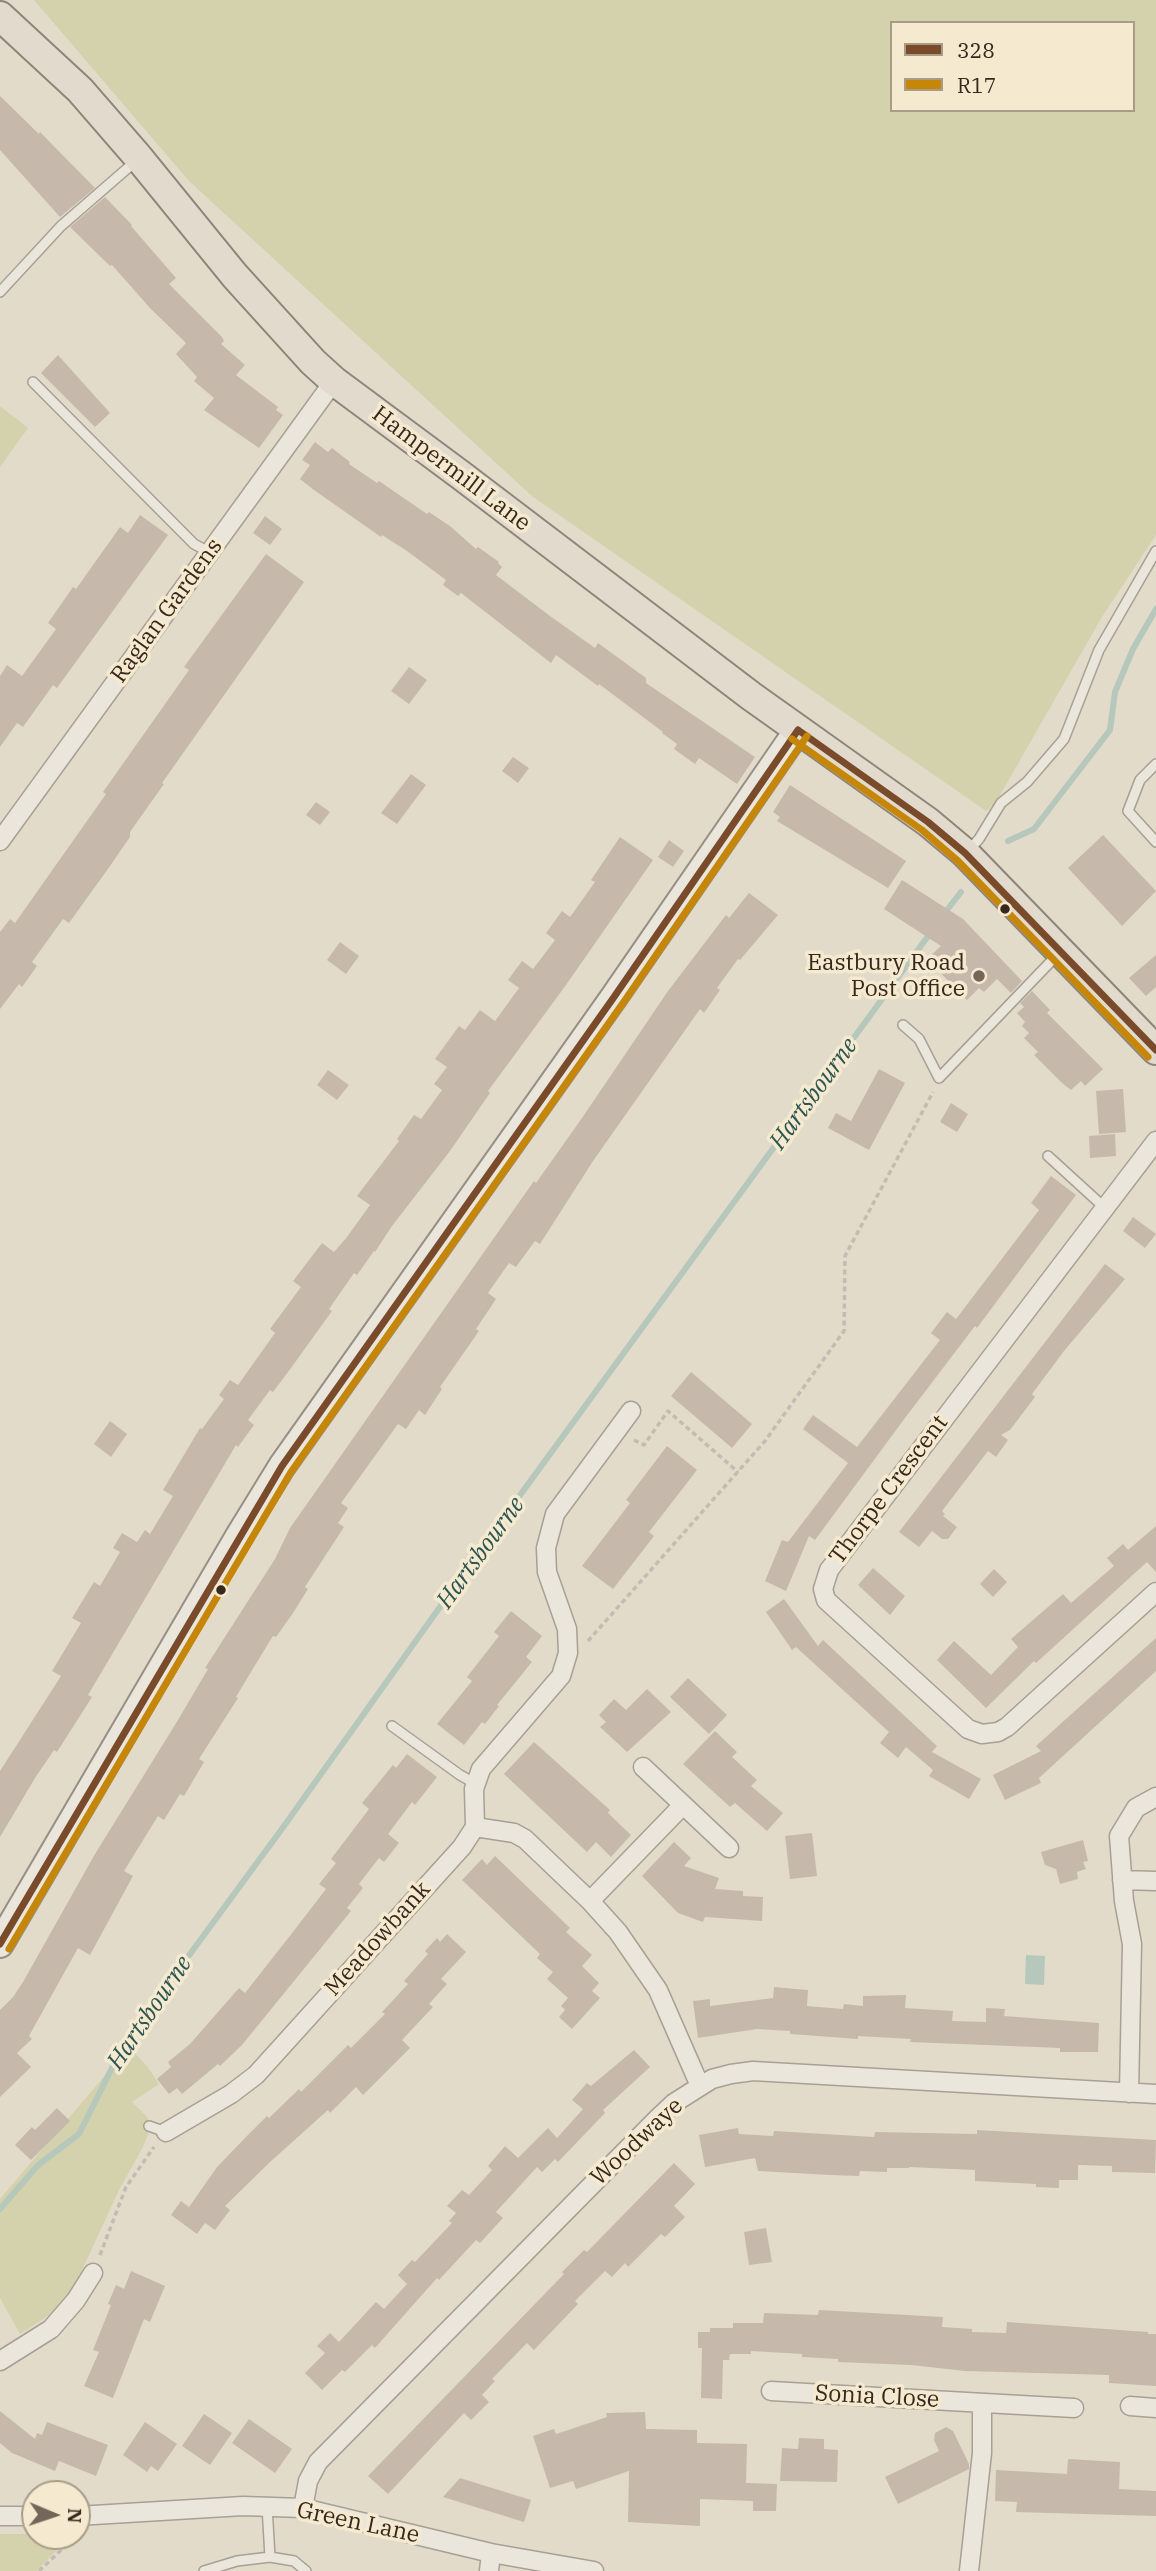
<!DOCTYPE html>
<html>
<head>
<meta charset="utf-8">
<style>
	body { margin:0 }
	#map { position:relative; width:1156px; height:2571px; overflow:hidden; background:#e2dbca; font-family:"IBM Plex Serif",serif }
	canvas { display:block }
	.legend { position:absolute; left:890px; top:21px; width:245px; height:91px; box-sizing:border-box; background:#f5e9cf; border:2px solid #a89c87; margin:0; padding:9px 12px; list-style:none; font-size:21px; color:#35281c }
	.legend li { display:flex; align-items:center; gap:14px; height:35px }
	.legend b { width:35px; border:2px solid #a89c87 }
	.north { position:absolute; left:21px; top:2480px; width:70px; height:70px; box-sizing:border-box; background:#f5e9cf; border:2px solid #a89c87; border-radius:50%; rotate:92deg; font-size:19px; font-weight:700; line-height:28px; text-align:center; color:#35281c }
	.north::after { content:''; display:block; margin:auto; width:24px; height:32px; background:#726759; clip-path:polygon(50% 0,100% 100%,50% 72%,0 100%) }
</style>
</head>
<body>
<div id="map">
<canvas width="1156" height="2571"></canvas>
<ul class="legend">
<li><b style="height:9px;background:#7a4b2a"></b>328</li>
<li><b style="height:9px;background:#c68607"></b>R17</li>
</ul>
<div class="north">N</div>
</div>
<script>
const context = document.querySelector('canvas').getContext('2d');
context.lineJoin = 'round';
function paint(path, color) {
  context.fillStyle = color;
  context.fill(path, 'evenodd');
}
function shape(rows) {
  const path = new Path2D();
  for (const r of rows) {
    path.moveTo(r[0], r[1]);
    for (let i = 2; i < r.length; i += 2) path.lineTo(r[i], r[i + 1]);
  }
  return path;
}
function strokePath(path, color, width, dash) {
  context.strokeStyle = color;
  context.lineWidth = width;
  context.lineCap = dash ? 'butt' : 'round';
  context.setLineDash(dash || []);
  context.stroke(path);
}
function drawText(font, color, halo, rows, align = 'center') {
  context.font = font + ' "IBM Plex Serif",serif';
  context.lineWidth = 7;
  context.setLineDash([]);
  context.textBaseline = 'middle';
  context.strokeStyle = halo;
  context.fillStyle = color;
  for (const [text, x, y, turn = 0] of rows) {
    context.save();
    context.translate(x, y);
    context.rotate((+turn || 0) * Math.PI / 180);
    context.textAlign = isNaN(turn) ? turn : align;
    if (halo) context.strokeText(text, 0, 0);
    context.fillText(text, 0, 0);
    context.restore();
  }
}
paint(shape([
	[34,0,1156,0,1156,535,1102,617,996,802,986,811,533,497,189,181],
	[892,23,1133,23,1133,110,892,110],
	[0,406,28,428,0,467],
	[129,2047,147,2066,159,2084,132,2102,148,2118,149,2131,143,2147,119,2190,77,2281,56,2311,20,2334,0,2298,0,2199],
	[0,2534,35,2534,35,2536,71,2536,36,2571,0,2571]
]), '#d3d2ac');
paint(shape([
	[1026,1955,1045,1956,1044,1985,1025,1984]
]), '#b6c7bc');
strokePath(shape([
	[1008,841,1034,829,1110,730,1115,692,1133,649,1156,609],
	[943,915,961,892],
	[0,2209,38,2165,79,2134,124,2044,284,1826,499,1524,931,932]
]), '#b6c7bc', 6);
paint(shape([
	[0,96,39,134,40,132,95,188,60,217,0,150],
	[105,197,132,225,131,226,176,278,169,284,222,337,224,341,221,344,245,365,236,375,278,407,276,410,283,415,259,448,204,410,214,398,194,381,197,377,176,354,186,343,150,308,112,265,110,266,70,227],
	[58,355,110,413,95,427,41,373],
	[315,442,328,452,332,448,350,462,349,464,377,483,379,481,427,514,429,512,450,526,476,549,478,547,499,562,498,563,502,567,496,575,550,616,595,648,598,643,646,678,646,683,755,757,737,784,699,758,695,764,674,749,677,744,662,733,663,732,599,684,598,686,556,655,551,663,461,593,458,596,443,585,446,580,407,551,382,535,381,537,314,490,300,479,310,465,302,460],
	[140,515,168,535,57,688,53,685,23,727,17,723,0,747,0,676,7,665,22,676,56,629,48,623,73,587,76,589,120,527,128,533],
	[265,516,282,529,270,545,253,533],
	[266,554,304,582,162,783,164,784,130,832,130,837,110,866,69,923,63,919,32,962,37,966,22,987,19,984,0,1009,0,932,10,919,15,923,106,794,103,792,189,670,184,667],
	[409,667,427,680,409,704,391,691],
	[513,757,529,768,518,783,502,771],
	[411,774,426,785,397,824,381,813],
	[790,785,906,861,888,888,777,821,780,817,773,812],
	[316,802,330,812,320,825,306,815],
	[1103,835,1156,891,1122,926,1068,868],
	[620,837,653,860,566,985,488,1091,490,1093,450,1151,392,1226,375,1252,374,1251,357,1275,354,1273,329,1309,332,1311,291,1368,273,1392,270,1390,248,1420,254,1425,238,1447,236,1445,88,1695,92,1697,57,1752,54,1750,35,1778,0,1837,0,1771,61,1676,52,1671,81,1623,72,1618,94,1582,100,1586,120,1552,113,1548,122,1533,137,1542,145,1530,150,1534,173,1496,163,1490,200,1428,202,1429,224,1399,219,1395,230,1380,238,1385,275,1333,270,1329,301,1287,293,1281,322,1243,334,1252,347,1237,370,1205,357,1196,399,1141,397,1139,414,1115,421,1119,442,1090,434,1084,447,1067,435,1059,459,1026,465,1030,480,1010,495,1021,519,988,508,980,522,961,533,969,555,940,546,933,562,911,570,917,595,882,591,880],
	[669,840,684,851,673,867,658,857],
	[902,880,963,919,1022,981,1011,993,997,979,984,992,979,988,967,1000,927,959,941,946,884,909],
	[749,893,778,915,740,960,738,959,717,988,720,990,704,1013,700,1009,593,1161,540,1244,535,1241,516,1267,509,1263,488,1293,496,1299,476,1329,479,1331,440,1387,442,1389,425,1415,419,1410,406,1429,398,1424,341,1503,348,1508,338,1523,344,1527,305,1587,308,1589,293,1613,276,1637,273,1636,254,1667,236,1697,238,1698,199,1759,204,1762,184,1796,180,1794,164,1820,158,1816,124,1871,133,1876,90,1955,78,1948,29,2036,32,2039,17,2053,31,2067,0,2097,0,2010,13,1997,23,1982,95,1854,178,1720,208,1669,205,1668,275,1559,290,1528,534,1181,536,1183,582,1118,668,991,726,915,729,918],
	[340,942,359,956,346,974,327,960],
	[1156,955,1156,987,1146,996,1129,978],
	[1032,991,1050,1010,1047,1013,1103,1069,1085,1086,1081,1081,1071,1090,1062,1083,1034,1055,1038,1052,1024,1038,1029,1033,1022,1026,1025,1022,1017,1013,1024,1007,1020,1003],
	[879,1069,905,1083,869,1150,828,1128,836,1113,851,1121],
	[328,1070,349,1085,337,1100,317,1085],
	[1123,1089,1126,1132,1099,1134,1096,1091],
	[951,1103,968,1114,957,1132,940,1122],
	[1115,1134,1116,1156,1090,1158,1089,1136],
	[1051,1176,1076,1195,977,1328,975,1326,905,1418,815,1540,809,1536,786,1591,765,1581,782,1540,788,1542,848,1463,803,1429,813,1415,857,1447,940,1340,931,1333,947,1312,956,1319,1039,1210,1031,1203],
	[1133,1217,1156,1234,1145,1248,1123,1231],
	[1105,1264,1125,1279,1064,1351,1032,1394,1035,1397,1010,1430,1001,1435,1008,1440,996,1457,988,1451,942,1511,945,1514,943,1516,957,1527,948,1539,942,1539,932,1531,919,1547,899,1532],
	[691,1372,752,1424,732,1448,671,1396],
	[110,1421,127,1434,111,1457,94,1444],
	[667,1446,697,1470,649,1532,654,1536,613,1589,582,1566,630,1503,626,1500],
	[1156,1526,1156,1572,1147,1562,1036,1663,1034,1661,986,1708,937,1660,954,1641,991,1675,1018,1647,1011,1639,1063,1594,1071,1603,1114,1566,1107,1558,1123,1544,1128,1550],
	[873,1568,905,1596,890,1615,858,1585],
	[994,1569,1007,1582,993,1597,980,1584],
	[784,1599,818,1646,823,1640,937,1746,932,1752,981,1779,969,1799,929,1776,933,1770,906,1747,898,1758,880,1743,889,1732,796,1647,792,1650,766,1612],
	[511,1611,542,1636,526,1657,532,1662,497,1705,499,1706,485,1724,482,1722,464,1745,437,1724,472,1681,467,1677,499,1636,494,1632],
	[1156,1638,1156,1671,1039,1778,1041,1783,1005,1800,993,1775,1041,1751,1036,1746],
	[688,1678,727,1715,709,1734,670,1697],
	[647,1689,671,1712,627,1752,600,1727,606,1722,599,1715,614,1699,626,1710],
	[715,1731,737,1752,732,1757,757,1780,751,1786,783,1813,767,1831,735,1803,730,1807,683,1764],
	[534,1742,610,1810,608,1813,631,1835,611,1857,596,1842,587,1852,504,1774],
	[407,1754,437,1777,415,1805,412,1802,388,1834,399,1843,384,1862,379,1858,359,1884,363,1888,347,1908,351,1911,242,2045,220,2066,218,2064,182,2094,177,2088,169,2094,157,2079,171,2067,168,2062,190,2044,239,1988,245,1993,296,1928,326,1889,319,1884,336,1863,331,1859,369,1809,362,1803,393,1765,396,1768],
	[812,1833,817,1876,790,1879,785,1836],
	[1083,1840,1088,1861,1083,1862,1086,1869,1077,1872,1078,1879,1060,1884,1056,1869,1045,1865,1041,1852],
	[674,1842,691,1858,684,1866,719,1878,715,1889,743,1891,743,1896,763,1897,762,1921,705,1917,703,1922,678,1913,642,1876],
	[495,1856,570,1928,566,1932,592,1955,582,1966,599,1983,592,1991,600,1998,572,2029,559,2017,565,2010,561,2006,568,1998,547,1979,553,1972,537,1958,540,1954,462,1880,482,1859,487,1865],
	[447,1934,466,1952,441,1979,447,1984,429,2004,433,2007,402,2040,410,2048,363,2095,356,2087,330,2113,328,2110,270,2162,225,2206,230,2210,215,2230,205,2223,197,2234,171,2215,181,2201,189,2207,217,2167,246,2137,267,2116,269,2118,299,2089,301,2092,348,2045,351,2048,385,2014,382,2012,408,1984,404,1981,428,1954,425,1951,437,1938,440,1942],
	[774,1987,808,1990,807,2006,843,2009,844,2004,863,2006,863,1996,906,1995,905,2008,953,2011,952,2021,986,2022,986,2008,1005,2009,1004,2016,1099,2023,1098,2052,1060,2052,1060,2048,910,2042,911,2039,858,2036,858,2039,790,2034,790,2031,757,2029,698,2038,693,2001,710,1999,710,2006,773,1998],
	[634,2050,650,2067,603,2110,605,2113,558,2162,555,2159,542,2172,537,2167,496,2212,503,2218,480,2243,476,2240,439,2280,437,2278,375,2348,372,2345,345,2372,342,2370,322,2390,305,2373,325,2353,317,2346,330,2333,339,2342,376,2302,384,2309,407,2284,398,2275,412,2260,415,2262,452,2223,449,2221,456,2213,447,2206,462,2190,469,2195,492,2170,488,2166,505,2146,518,2158,548,2128,557,2138,583,2109,572,2100,587,2083,591,2086],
	[57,2108,70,2121,31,2160,15,2145,32,2127,35,2130],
	[738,2128,739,2134,773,2136,774,2131,874,2137,875,2132,977,2134,977,2130,1156,2140,1155,2173,1112,2172,1112,2166,1078,2165,1078,2180,1059,2180,1059,2188,1036,2187,1036,2184,975,2181,975,2170,909,2167,909,2168,887,2168,887,2172,860,2171,859,2176,830,2175,758,2171,755,2158,705,2167,699,2135],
	[674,2163,695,2184,674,2206,685,2217,665,2237,661,2234,628,2267,625,2263,612,2277,605,2271,575,2301,578,2304,534,2350,527,2343,492,2379,495,2381,482,2395,489,2402,471,2420,464,2413,388,2494,368,2476,564,2274,562,2272,584,2250,587,2252],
	[766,2228,772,2262,749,2265,744,2232],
	[131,2271,165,2286,150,2322,144,2319,113,2398,84,2386,99,2352,93,2350,111,2305,108,2304,116,2285,124,2289],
	[819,2310,943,2317,942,2327,972,2329,972,2332,1006,2333,1007,2322,1148,2332,1148,2334,1156,2334,1156,2386,1109,2383,1109,2375,965,2371,911,2365,838,2362,838,2359,802,2357,802,2354,751,2351,751,2354,730,2354,729,2360,723,2360,722,2399,701,2398,702,2348,698,2348,698,2332,710,2332,710,2328,733,2328,733,2323,763,2323,764,2313,818,2315],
	[0,2411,35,2439,37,2433,42,2435,47,2422,108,2445,96,2476,59,2461,55,2471,12,2453,0,2443],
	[645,2412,646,2429,697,2430,697,2443,747,2444,746,2483,777,2484,776,2511,753,2511,753,2501,700,2499,700,2526,628,2522,629,2471,576,2489,573,2481,550,2488,533,2436,554,2429,556,2434,607,2417,606,2413],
	[204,2414,232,2433,210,2465,182,2446],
	[249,2419,292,2449,275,2473,232,2443],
	[145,2422,177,2444,158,2471,151,2466,147,2472,123,2455],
	[946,2427,953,2431,969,2464,969,2469,898,2504,885,2477,939,2451,934,2440,935,2433],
	[799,2438,824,2439,824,2449,838,2450,837,2482,780,2481,782,2448,798,2449],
	[1068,2459,1120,2462,1119,2489,1156,2491,1156,2516,1016,2512,1017,2502,995,2501,996,2470,1067,2474],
	[460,2478,531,2500,524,2522,443,2497]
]), '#c6b9ab');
const service = shape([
	[0,292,61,226,137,160],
	[33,382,194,544,209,552],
	[1156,764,1140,780,1128,811,1156,842],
	[969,850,979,839,1001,803,1027,782,1064,739,1099,650,1156,551],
	[903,1025,919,1039,939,1078,1059,953],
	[1048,1156,1105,1208],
	[392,1726,460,1775,476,1784],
	[149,2126,166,2132],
	[267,2506,270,2557],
	[204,2571,237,2561,270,2557,294,2561,306,2571]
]);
const minor = shape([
	[0,841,334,381],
	[1156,1141,829,1570,823,1589,826,1600,936,1700,968,1729,982,1734,998,1732,1007,1727,1156,1592],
	[643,1767,729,1848],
	[475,1827,474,1789,481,1769,561,1676,568,1653,567,1629,547,1572,546,1548,555,1514,631,1411],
	[475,1827,514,1833,525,1839,590,1901,618,1932,658,1990,700,2086],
	[1122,1880,1156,1881],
	[590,1901,683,1805],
	[1129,2093,1132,1944,1124,1901,1119,1836,1136,1808,1156,1797],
	[166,2132,231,2094,256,2075,462,1847,475,1827],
	[0,2361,51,2329,76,2300,93,2273],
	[771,2391,1074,2408],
	[1130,2406,1156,2408],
	[303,2508,308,2481,318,2462,658,2118,674,2103,712,2079,731,2074,753,2071,1156,2094],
	[0,2516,35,2516],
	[77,2516,243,2506,303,2508,491,2553,594,2571],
	[489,2571,491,2553],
	[969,2571,982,2453,982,2403]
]);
const secondary = shape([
	[0,1944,239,1536,282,1466,614,997,798,730]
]);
const primary = shape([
	[0,16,80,90,139,158,235,276,313,362,334,381,462,476,751,696,928,822,965,853,1156,1050]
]);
strokePath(service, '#a7a094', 12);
strokePath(minor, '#a7a094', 21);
strokePath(secondary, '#978f84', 30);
strokePath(primary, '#8d857a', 32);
strokePath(shape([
	[634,1440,644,1445,668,1411,738,1472],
	[588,1641,765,1441,844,1331,845,1256,933,1092],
	[100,2255,126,2187,154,2147],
	[39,2571,76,2536]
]), '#c3bcb3', 3.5, [5, 3.5]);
strokePath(service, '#eae6dc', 9);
strokePath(minor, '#eae6dc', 18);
strokePath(secondary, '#eae6dc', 26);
strokePath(primary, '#e2dbcd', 28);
strokePath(shape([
	[798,730,928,822,965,853,1156,1050],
	[0,1944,282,1466,614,997,798,730]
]), '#7a4b2a', 7);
strokePath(shape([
	[792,739,922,830,958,861,1148,1057],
	[9,1949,291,1472,623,1003,807,736]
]), '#c68607', 7);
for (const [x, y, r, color] of [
	[1005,909,6,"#35281c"],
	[979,976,7,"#726759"],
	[221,1590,6,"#35281c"]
]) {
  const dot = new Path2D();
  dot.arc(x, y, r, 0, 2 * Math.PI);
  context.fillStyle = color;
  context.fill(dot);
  strokePath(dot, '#f5e9cf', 2.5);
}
drawText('23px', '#35281c', '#f5e9cf', [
	["Hampermill Lane",451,469,37],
	["Raglan Gardens",167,611,-54],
	["Thorpe Crescent",889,1490,-53],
	["Meadowbank",378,1939,-48],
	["Woodwaye",637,2142,-43],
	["Sonia Close",877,2397,3],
	["Green Lane",358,2523,12]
]);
drawText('23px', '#35281c', '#f5e9cf', [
	["Eastbury Road",965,963],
	["Post Office",965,989]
], 'right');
drawText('italic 24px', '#2c5552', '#f5e9cf', [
	["Hartsbourne",814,1094,-54],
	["Hartsbourne",481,1553,-54],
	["Hartsbourne",150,2013,-56]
]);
</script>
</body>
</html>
